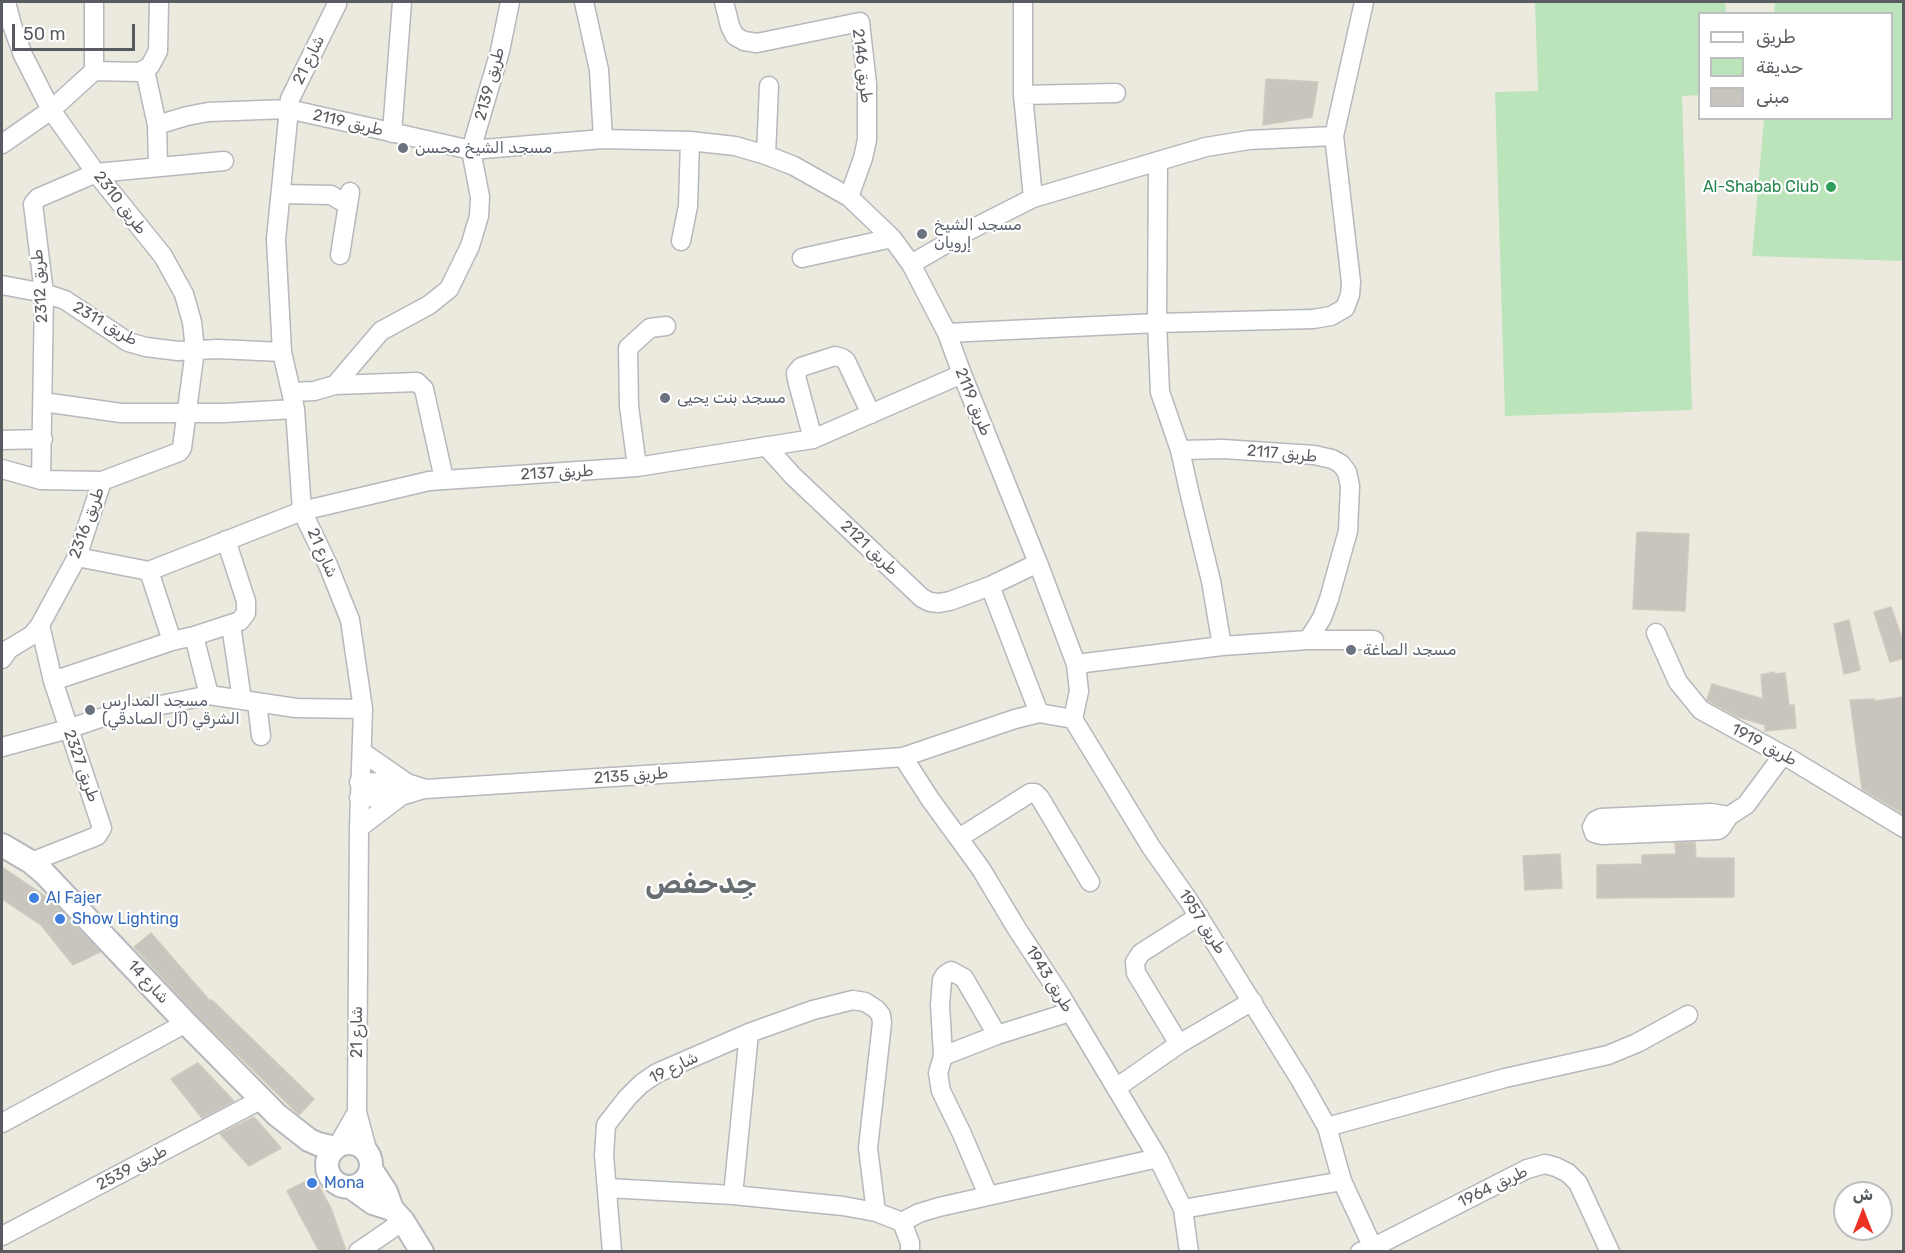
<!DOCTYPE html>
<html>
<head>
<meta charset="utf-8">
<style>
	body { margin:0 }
	#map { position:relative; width:1905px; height:1253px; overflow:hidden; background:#ece9df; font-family:Rubik,"Noto Naskh Arabic",sans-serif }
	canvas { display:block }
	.frame { position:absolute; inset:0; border:3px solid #585c61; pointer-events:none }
	.legend { position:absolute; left:1698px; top:12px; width:195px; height:108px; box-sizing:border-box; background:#fff; border:2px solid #bcbec0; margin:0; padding:8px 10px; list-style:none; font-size:18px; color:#585c61 }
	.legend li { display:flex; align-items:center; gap:12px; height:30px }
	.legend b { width:30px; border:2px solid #bcbec0 }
	.north { position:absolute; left:1833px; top:1181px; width:60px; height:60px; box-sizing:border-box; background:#fff; border:2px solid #bcbec0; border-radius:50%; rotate:0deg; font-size:16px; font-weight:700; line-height:24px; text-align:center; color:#585c61 }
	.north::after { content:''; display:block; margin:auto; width:21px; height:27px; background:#ec3125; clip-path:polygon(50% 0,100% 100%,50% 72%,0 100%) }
	.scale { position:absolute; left:12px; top:24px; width:123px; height:27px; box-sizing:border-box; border:3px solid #585c61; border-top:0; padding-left:8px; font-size:18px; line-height:21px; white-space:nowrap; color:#585c61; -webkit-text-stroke:4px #fff; paint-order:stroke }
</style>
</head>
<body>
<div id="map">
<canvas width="1905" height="1253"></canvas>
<div class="frame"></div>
<ul class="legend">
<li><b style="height:8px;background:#fff"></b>طريق</li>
<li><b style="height:16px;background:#bbe4ba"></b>حديقة</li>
<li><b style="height:16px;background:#c8c5be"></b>مبنى</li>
</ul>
<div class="north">ش</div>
<div class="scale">50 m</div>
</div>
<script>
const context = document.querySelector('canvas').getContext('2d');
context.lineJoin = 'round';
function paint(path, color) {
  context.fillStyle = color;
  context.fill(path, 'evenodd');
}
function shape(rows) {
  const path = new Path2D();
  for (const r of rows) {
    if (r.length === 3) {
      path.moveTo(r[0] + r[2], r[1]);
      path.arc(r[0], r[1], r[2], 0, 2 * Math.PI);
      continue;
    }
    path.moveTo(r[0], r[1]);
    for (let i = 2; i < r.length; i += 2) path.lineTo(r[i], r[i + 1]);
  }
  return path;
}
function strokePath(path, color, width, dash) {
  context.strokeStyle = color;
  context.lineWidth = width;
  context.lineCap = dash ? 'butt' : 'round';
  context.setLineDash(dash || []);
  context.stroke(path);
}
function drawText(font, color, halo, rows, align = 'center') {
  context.font = font + ' Rubik,"Noto Naskh Arabic",sans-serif';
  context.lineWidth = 4.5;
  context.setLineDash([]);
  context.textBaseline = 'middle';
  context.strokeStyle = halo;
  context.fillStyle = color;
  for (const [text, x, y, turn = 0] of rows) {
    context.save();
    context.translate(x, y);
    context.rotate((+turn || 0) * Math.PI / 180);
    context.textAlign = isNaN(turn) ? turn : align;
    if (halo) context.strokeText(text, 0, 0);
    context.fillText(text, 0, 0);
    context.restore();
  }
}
paint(shape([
	[1535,2,1725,2,1726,13,1700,14,1699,95,1682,96,1692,410,1505,416,1495,92,1538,91],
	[1775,2,1903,2,1903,261,1752,256,1764,119,1892,118,1892,14,1774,13]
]), '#bbe4ba');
const building = shape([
	[1266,79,1318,82,1312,117,1263,125,1266,79],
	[1637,532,1689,534,1685,611,1633,609,1637,532],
	[1891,607,1904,644,1904,658,1890,662,1874,612,1891,607],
	[1849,620,1860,670,1844,674,1834,624,1849,620],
	[1774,672,1774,674,1785,673,1789,705,1794,705,1796,728,1765,731,1765,725,1738,717,1707,700,1712,684,1763,699,1761,675,1774,672],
	[1904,697,1904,814,1862,789,1850,700,1874,699,1875,701,1904,697],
	[1695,842,1696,858,1734,858,1734,897,1597,898,1597,865,1642,864,1642,855,1676,854,1675,843,1695,842],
	[1560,854,1562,888,1525,890,1523,856,1560,854],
	[2,867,51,900,100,952,73,965,41,925,2,899,2,867],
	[151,933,210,1001,212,1000,314,1099,299,1115,196,1014,134,947,151,933],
	[198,1063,234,1101,202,1118,171,1079,198,1063],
	[254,1117,281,1148,249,1166,220,1134,254,1117],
	[314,1177,331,1208,346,1251,319,1251,287,1191,314,1177]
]);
paint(building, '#c8c5be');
strokePath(building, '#d0cabd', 1.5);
const minor = shape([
	[584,2,599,70,603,139],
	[724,2,730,26,735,36,744,41,757,43,860,22,867,84,867,140,863,158,849,197],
	[1023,2,1023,95,1033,198],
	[337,4,290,99,276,239,282,352,295,409,302,511,328,565,350,620,363,709,359,828,357,1112,368,1153],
	[145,70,157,125,158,166],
	[94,71,140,72,150,66,158,51,159,2],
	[1023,95,1116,93],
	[157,125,187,116,208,112,288,109,471,150,603,139,690,141,735,146,766,155,794,166,849,197,892,238,911,264,947,333,962,374,1038,563,1076,664,1079,691,1073,719],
	[392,133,402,2],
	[2,144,51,110,94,71,94,2],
	[766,155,769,86],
	[1158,162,1157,323,1160,392,1180,450,1189,491,1211,581,1222,646],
	[281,194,331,195,348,205],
	[681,241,688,206,690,141],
	[340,255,350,192],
	[802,258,892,238],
	[911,264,970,230,1033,198,1206,147,1249,140,1334,136],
	[2,285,44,293,65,300,128,342,146,347,178,351,218,349,282,352],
	[947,333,1157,323,1313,319,1331,316,1345,308,1350,295,1351,282,1334,136,1364,2],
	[335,385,417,382,424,389,444,479],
	[293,392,314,391,335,385,381,331,429,305,449,289,470,246,479,216,480,197,471,150,500,51,510,2],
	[43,402,121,413,224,413,295,409],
	[813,439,797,380,796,373,801,367,835,356,842,358,846,361,871,414],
	[2,440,43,439],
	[766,446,793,476,922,598,930,602,939,603,950,601,990,586,1038,563],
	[1180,450,1223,449,1314,455,1332,459,1341,464,1347,472,1350,486,1348,531,1329,599,1322,618,1308,640],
	[637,467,629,406,628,348,650,328,666,326],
	[2,469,41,480,102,481,179,452,182,448,195,350,192,322,184,294,163,256,96,173,51,110,23,55,12,25,6,2],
	[41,480,44,293,33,204,38,198,96,173,224,161],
	[77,557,149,571,302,511,429,481,637,467,813,439,962,374],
	[149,571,172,641],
	[990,586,1039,713],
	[231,625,242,700],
	[1656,633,1678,682,1701,710,1792,760,1904,828],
	[194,636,209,695],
	[2,659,9,649,32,635,40,625,77,557,102,481],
	[1076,664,1222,646,1308,640,1374,640],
	[53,681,172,641,194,636,240,621,246,613,246,601,226,540],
	[257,703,261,736],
	[1073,719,1151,847,1189,901,1301,1081,1327,1127,1342,1181,1375,1252],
	[2,747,68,729,100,718,209,695,296,708,363,709],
	[362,752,407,783],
	[903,757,930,799,981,869,1017,929,1061,996,1158,1158,1183,1209,1189,1252],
	[359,782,407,783,426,789,738,769,903,757,1015,719,1039,713,1073,719],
	[359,798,401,796,424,789],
	[1729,816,1721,828,1718,830,1602,835,1594,833,1592,827,1595,821,1601,818,1711,813,1729,816,1746,805,1783,755],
	[359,828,401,796],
	[959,838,1030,793,1035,793,1040,798,1090,882],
	[31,862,97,836,102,828,53,681,40,625],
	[1179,1044,1136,973,1135,962,1141,953,1199,916],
	[943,1056,997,1035,1070,1012],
	[1116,1088,1179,1044,1244,1006,1253,1002],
	[2,1123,186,1023],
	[1327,1127,1505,1078,1608,1055,1637,1043,1688,1015],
	[337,1147,357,1112],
	[608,1188,733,1195,843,1206,876,1212,902,1222],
	[733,1195,749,1033],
	[988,1195,962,1134,941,1091,938,1073,943,1056,940,1005,942,980,945,975,951,971,964,978,997,1035],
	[1183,1209,1342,1181],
	[902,1222,919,1213,939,1207,1158,1158],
	[902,1222,910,1243,910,1252],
	[2,1236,262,1099],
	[358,1252,403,1221],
	[612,1252,604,1155,606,1125,627,1098,641,1084,657,1073,749,1033,813,1010,853,1000,865,1002,876,1009,881,1015,882,1023,868,1148,876,1212],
	[1360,1252,1372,1248,1527,1169,1545,1164,1556,1167,1568,1173,1578,1183,1610,1252]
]);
const tertiary = shape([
	[2,845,31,862,44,873,186,1023,277,1115,309,1140,318,1144,335,1148],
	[349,1165,22],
	[371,1169,386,1192,392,1209,403,1221,422,1252],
	[351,1187,373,1203,392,1209]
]);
strokePath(minor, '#b5b8bc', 21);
strokePath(tertiary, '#b5b8bc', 26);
strokePath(minor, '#fff', 18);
strokePath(tertiary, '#fff', 22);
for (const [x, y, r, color] of [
	[403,148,6,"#6b7280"],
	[1831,187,6,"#2e9e5b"],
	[922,234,6,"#6b7280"],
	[665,398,6,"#6b7280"],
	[1351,650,6,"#6b7280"],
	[90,710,6,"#6b7280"],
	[34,898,6,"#3f7fe0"],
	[60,919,6,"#3f7fe0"],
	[312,1183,6,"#3f7fe0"]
]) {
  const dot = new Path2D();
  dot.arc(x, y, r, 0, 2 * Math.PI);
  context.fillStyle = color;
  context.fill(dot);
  strokePath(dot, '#fff', 2);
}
drawText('16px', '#585c61', '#fff', [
	["شارع 21",309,60,-64],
	["طريق 2146",862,66,83],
	["طريق 2139",490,84,-75],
	["طريق 2119",348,123,13],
	["طريق 2310",120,203,52],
	["طريق 2312",40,286,-94],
	["طريق 2311",105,324,30],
	["طريق 2119",973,402,68],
	["طريق 2117",1282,454,5],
	["طريق 2137",557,473,-3],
	["طريق 2316",87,523,-70],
	["طريق 2121",869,548,43],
	["شارع 21",322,553,66],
	["طريق 1919",1764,745,28],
	["طريق 2327",81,766,70],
	["طريق 2135",631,776,-4],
	["طريق 1957",1202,922,57],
	["طريق 1943",1049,979,58],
	["شارع 14",148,982,47],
	["شارع 21",357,1032,-90],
	["شارع 19",674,1068,-26],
	["طريق 2539",132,1168,-28],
	["طريق 1964",1493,1187,-26]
]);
drawText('16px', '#5b616d', '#fff', [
	["مسجد الشيخ محسن",415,148],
	["مسجد الشيخ",934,225],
	["إرويان",934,243],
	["مسجد بنت يحيى",677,398],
	["مسجد الصاغة",1363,650],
	["مسجد المدارس",102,701],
	["الشرقي (آل الصادقي)",102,719]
], 'left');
drawText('16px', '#27864d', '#fff', [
	["Al-Shabab Club",1819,187]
], 'right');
drawText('16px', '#366cbe', '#fff', [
	["Al Fajer",46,898],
	["Show Lighting",72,919],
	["Mona",324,1183]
], 'left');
drawText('bold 28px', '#696e73', '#fff', [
	["جِدحفص",701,885]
]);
</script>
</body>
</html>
